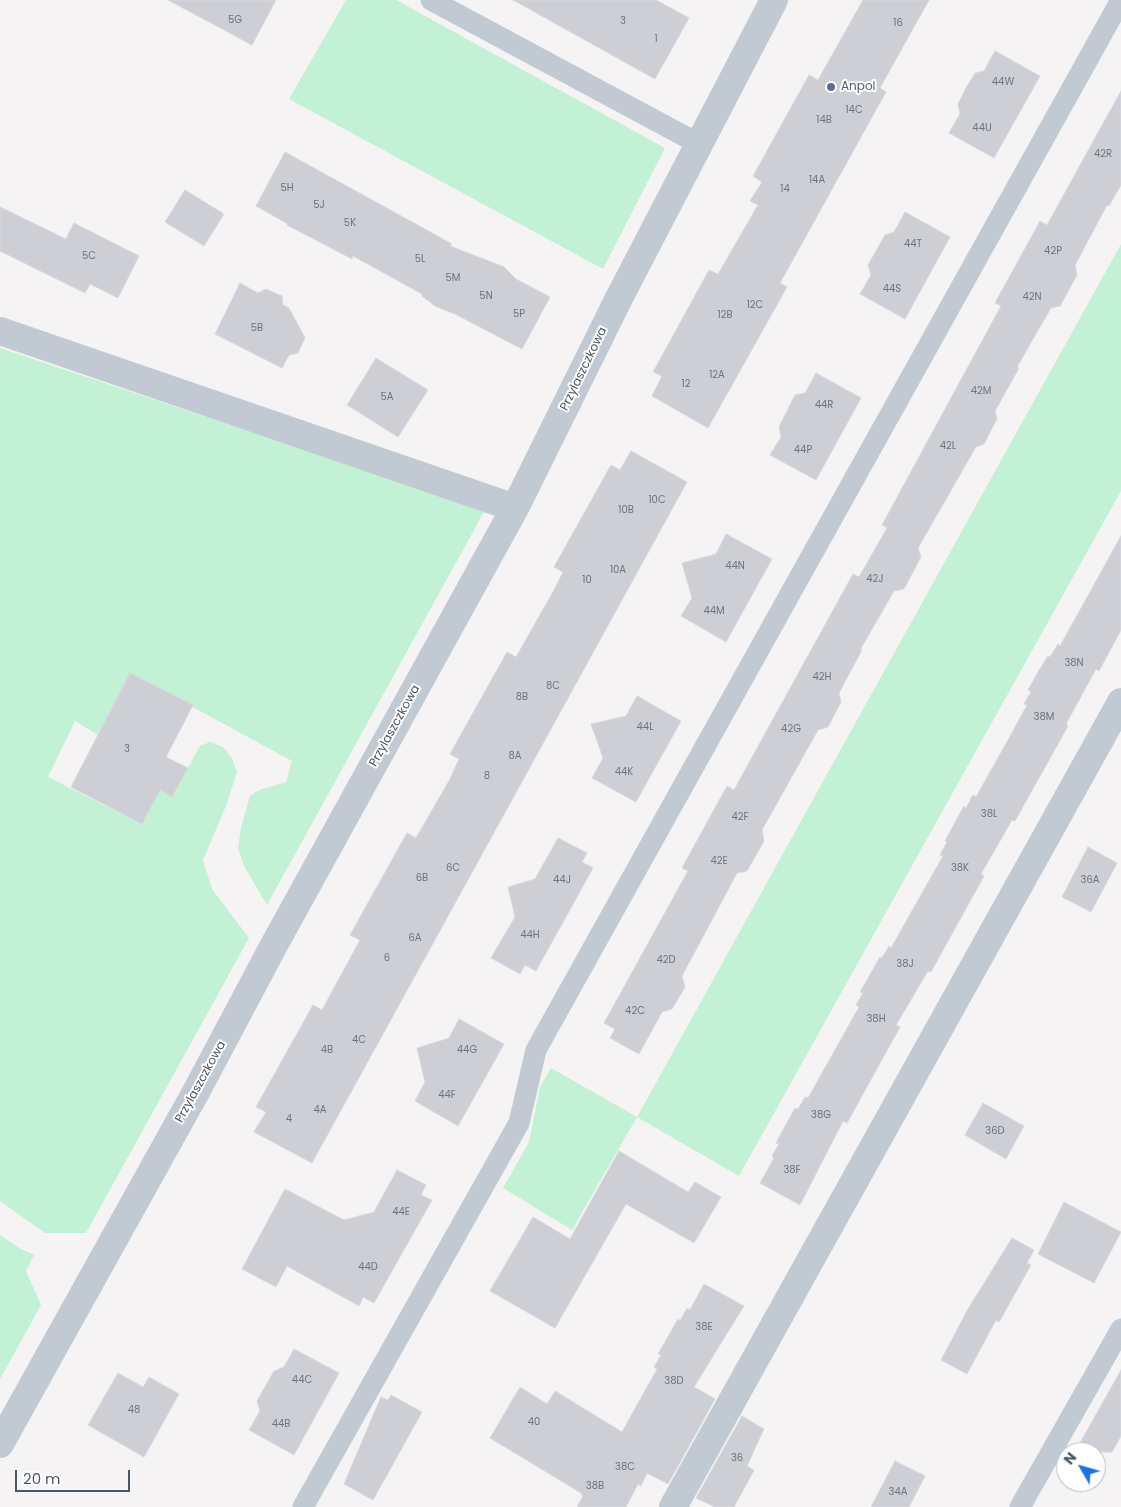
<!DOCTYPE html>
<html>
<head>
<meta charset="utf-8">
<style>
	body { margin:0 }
	#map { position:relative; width:1121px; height:1507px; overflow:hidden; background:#f5f3f3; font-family:Poppins,sans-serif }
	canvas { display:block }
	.north { position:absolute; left:1056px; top:1442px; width:50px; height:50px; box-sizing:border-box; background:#fff; border:1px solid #b7bbc0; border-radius:50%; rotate:308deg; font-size:14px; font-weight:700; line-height:20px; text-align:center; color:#4a5661 }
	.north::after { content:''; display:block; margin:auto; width:18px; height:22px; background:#1a73e8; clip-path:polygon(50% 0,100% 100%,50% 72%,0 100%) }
	.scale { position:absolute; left:15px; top:1470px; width:115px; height:22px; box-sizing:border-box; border:2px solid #4a5661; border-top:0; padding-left:6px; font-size:15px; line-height:18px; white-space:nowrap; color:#4a5661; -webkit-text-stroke:4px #fff; paint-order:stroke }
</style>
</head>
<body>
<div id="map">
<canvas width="1121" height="1507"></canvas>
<div class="north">N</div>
<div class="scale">20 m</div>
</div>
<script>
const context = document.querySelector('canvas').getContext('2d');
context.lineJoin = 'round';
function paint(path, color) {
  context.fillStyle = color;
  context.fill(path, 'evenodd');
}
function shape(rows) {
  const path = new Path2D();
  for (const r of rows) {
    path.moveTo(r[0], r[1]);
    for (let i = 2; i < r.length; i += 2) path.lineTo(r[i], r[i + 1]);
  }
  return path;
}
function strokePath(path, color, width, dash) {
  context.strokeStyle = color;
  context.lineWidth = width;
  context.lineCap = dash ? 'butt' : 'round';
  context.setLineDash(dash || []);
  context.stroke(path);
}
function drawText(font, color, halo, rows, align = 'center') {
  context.font = font + ' Poppins,sans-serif';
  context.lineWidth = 4;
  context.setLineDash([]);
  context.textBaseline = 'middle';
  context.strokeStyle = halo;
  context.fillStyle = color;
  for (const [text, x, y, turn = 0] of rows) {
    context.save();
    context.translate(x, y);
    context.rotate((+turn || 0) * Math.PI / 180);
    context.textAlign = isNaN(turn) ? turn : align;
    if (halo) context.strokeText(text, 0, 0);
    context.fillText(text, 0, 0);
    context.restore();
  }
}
paint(shape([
	[346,0,396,0,665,148,603,269,289,99],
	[1121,244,1121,491,739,1176,637,1117,572,1230,503,1188,529,1142,540,1087,551,1068,637,1117],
	[0,348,485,510,267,905,244,866,238,848,241,828,250,796,259,790,286,782,292,761,130,673,98,735,75,721,48,777,142,824,157,789,172,796,200,746,210,742,223,747,232,758,237,772,226,806,203,860,212,889,249,938,86,1233,45,1233,0,1201],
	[0,1235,21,1249,34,1255,26,1271,41,1305,0,1379]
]), '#c3f1d5');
const building = shape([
	[168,0,276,0,252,45,168,0],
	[513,0,656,0,689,18,655,79,513,0],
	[863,0,929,0,880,88,886,92,780,283,787,287,708,428,652,396,662,376,653,372,709,270,718,274,758,205,750,201,762,182,753,176,809,75,818,80,863,0],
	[995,51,1040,76,994,158,949,133,960,114,958,104,966,88,975,73,984,71,995,51],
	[1121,91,1121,185,1109,206,1107,205,1075,265,1077,275,1060,306,1051,308,1017,367,1019,368,995,411,997,419,984,444,976,447,918,548,921,557,904,589,894,591,860,650,862,650,839,693,841,702,828,727,818,730,762,830,764,841,747,871,737,873,682,976,685,987,672,1009,662,1012,639,1054,610,1038,615,1029,604,1023,688,871,682,868,727,786,734,790,853,574,859,577,887,528,882,525,1001,306,995,303,1040,221,1047,225,1121,91],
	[285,152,452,244,450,246,504,267,516,279,550,297,522,349,455,314,435,306,422,296,422,294,353,256,352,259,287,225,288,224,256,206,285,152],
	[185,190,224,214,204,246,165,222,185,190],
	[0,207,66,239,74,223,139,256,118,298,90,284,85,293,0,251,0,207],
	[905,212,950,237,905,319,860,294,871,275,868,265,885,235,894,232,905,212],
	[240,283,258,293,266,289,282,296,283,305,289,308,305,338,298,353,289,355,282,368,215,334,240,283],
	[376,358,428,390,398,437,347,405,376,358],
	[816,373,861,398,816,480,770,455,781,437,779,427,795,395,805,393,816,373],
	[631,451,687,482,312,1163,254,1132,266,1112,256,1107,313,1005,322,1010,360,940,350,935,407,833,416,838,450,779,459,759,450,754,507,652,516,657,553,592,563,572,554,567,611,465,620,470,631,451],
	[726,534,772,559,726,642,681,616,692,598,682,563,716,554,726,534],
	[1121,536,1121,630,1099,671,1096,669,1066,724,1068,726,1015,821,1012,820,981,874,984,876,931,972,928,971,896,1025,900,1027,847,1123,843,1121,800,1205,760,1183,774,1158,772,1156,779,1144,776,1143,795,1108,798,1109,805,1097,808,1098,859,1007,856,1005,863,993,860,992,880,957,882,958,889,946,891,948,943,856,940,855,947,842,945,841,964,806,966,808,973,795,976,797,1013,731,1027,705,1024,704,1031,692,1028,690,1038,672,1048,656,1050,657,1058,644,1060,646,1121,536],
	[130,673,193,705,166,757,188,768,172,797,160,790,142,824,71,787,130,673],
	[637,696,681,721,636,802,592,778,603,758,591,724,626,716,637,696],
	[558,838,587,853,582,862,593,868,536,971,525,965,520,974,491,958,515,917,508,887,535,879,558,838],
	[1088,847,1117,863,1091,912,1062,897,1088,847],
	[459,1019,504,1044,458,1126,415,1101,425,1082,417,1048,449,1038,459,1019],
	[983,1103,1024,1126,1006,1159,965,1135,983,1103],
	[619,1151,688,1192,695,1182,721,1197,694,1243,626,1204,555,1328,490,1291,533,1217,570,1239,619,1151],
	[397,1170,426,1185,421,1195,432,1200,374,1303,363,1297,359,1306,287,1266,276,1287,242,1269,285,1189,344,1220,374,1212,397,1170],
	[1064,1202,1121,1232,1094,1283,1038,1254,1064,1202],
	[1012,1238,1034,1250,1027,1263,1031,1265,999,1322,996,1320,967,1374,941,1360,968,1309,1012,1238],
	[704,1284,744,1306,694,1387,715,1399,668,1484,647,1473,641,1486,638,1484,626,1507,577,1507,583,1496,581,1493,490,1438,520,1387,547,1404,555,1391,622,1432,657,1369,654,1367,661,1355,658,1354,678,1319,680,1321,687,1308,690,1310,704,1284],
	[294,1349,339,1373,294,1455,249,1430,260,1411,257,1401,274,1371,284,1367,294,1349],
	[1121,1370,1121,1436,1112,1452,1075,1452,1121,1370],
	[118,1373,143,1387,149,1377,179,1394,144,1457,88,1425,118,1373],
	[391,1395,422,1412,373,1500,344,1484,381,1397,388,1400,391,1395],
	[742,1416,764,1429,747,1466,754,1470,734,1507,715,1507,696,1498,742,1416],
	[895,1461,925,1476,909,1507,871,1507,895,1461]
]);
paint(building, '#cdcfd5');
strokePath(building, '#d7d9de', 1);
strokePath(shape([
	[431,0,699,144],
	[303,1507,519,1123,536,1050,1121,0],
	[1020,1507,1121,1329]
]), '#c1cad2', 21);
strokePath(shape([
	[0,331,515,508],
	[0,1444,197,1090,274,945,515,508,619,298,774,0],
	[673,1507,1121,702]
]), '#c1cad2', 28);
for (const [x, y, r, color] of [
	[831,87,5,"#5c6f8a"]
]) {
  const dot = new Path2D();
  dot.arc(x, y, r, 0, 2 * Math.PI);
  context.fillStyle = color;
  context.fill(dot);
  strokePath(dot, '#fff', 2);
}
drawText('10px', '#6b747e', null, [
	["5G",235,20],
	["3",623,21],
	["16",898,23],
	["1",656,39],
	["44W",1003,82],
	["14C",854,110],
	["14B",824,120],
	["44U",982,128],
	["42R",1103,154],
	["14A",817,180],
	["5H",287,188],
	["14",785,189],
	["5J",319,205],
	["5K",350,223],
	["44T",913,244],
	["42P",1053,251],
	["5C",89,256],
	["5L",420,259],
	["5M",453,278],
	["44S",892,289],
	["5N",486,296],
	["42N",1032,297],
	["12C",755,305],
	["5P",519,314],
	["12B",725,315],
	["5B",257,328],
	["12A",717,375],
	["12",686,384],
	["42M",981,391],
	["5A",387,397],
	["44R",824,405],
	["42L",948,446],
	["44P",803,450],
	["10C",657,500],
	["10B",626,510],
	["44N",735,566],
	["10A",618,570],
	["42J",875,579],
	["10",587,580],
	["44M",714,611],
	["38N",1074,663],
	["42H",822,677],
	["8C",553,686],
	["8B",522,697],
	["38M",1044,717],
	["44L",645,727],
	["42G",791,729],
	["3",127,749],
	["8A",515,756],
	["44K",624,772],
	["8",487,776],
	["38L",989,814],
	["42F",740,817],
	["42E",719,861],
	["6C",453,868],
	["38K",960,868],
	["6B",422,878],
	["44J",562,880],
	["36A",1090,880],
	["44H",530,935],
	["6A",415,938],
	["6",387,958],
	["42D",666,960],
	["38J",905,964],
	["42C",635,1011],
	["38H",876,1019],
	["4C",359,1040],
	["4B",327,1050],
	["44G",467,1050],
	["44F",447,1095],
	["4A",320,1110],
	["38G",821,1115],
	["4",289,1119],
	["36D",995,1131],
	["38F",792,1170],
	["44E",401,1212],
	["44D",368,1267],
	["38E",704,1327],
	["44C",302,1380],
	["38D",674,1381],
	["48",134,1410],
	["40",534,1422],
	["44B",281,1424],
	["36",737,1458],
	["38C",625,1467],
	["38B",595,1486],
	["34A",898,1492]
]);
drawText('12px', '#4e5e75', '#fff', [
	["Anpol",841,87]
], 'left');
drawText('12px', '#4a5661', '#fff', [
	["Przylaszczkowa",584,369,-64],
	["Przylaszczkowa",395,726,-61],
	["Przylaszczkowa",201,1082,-61]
]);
</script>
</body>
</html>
